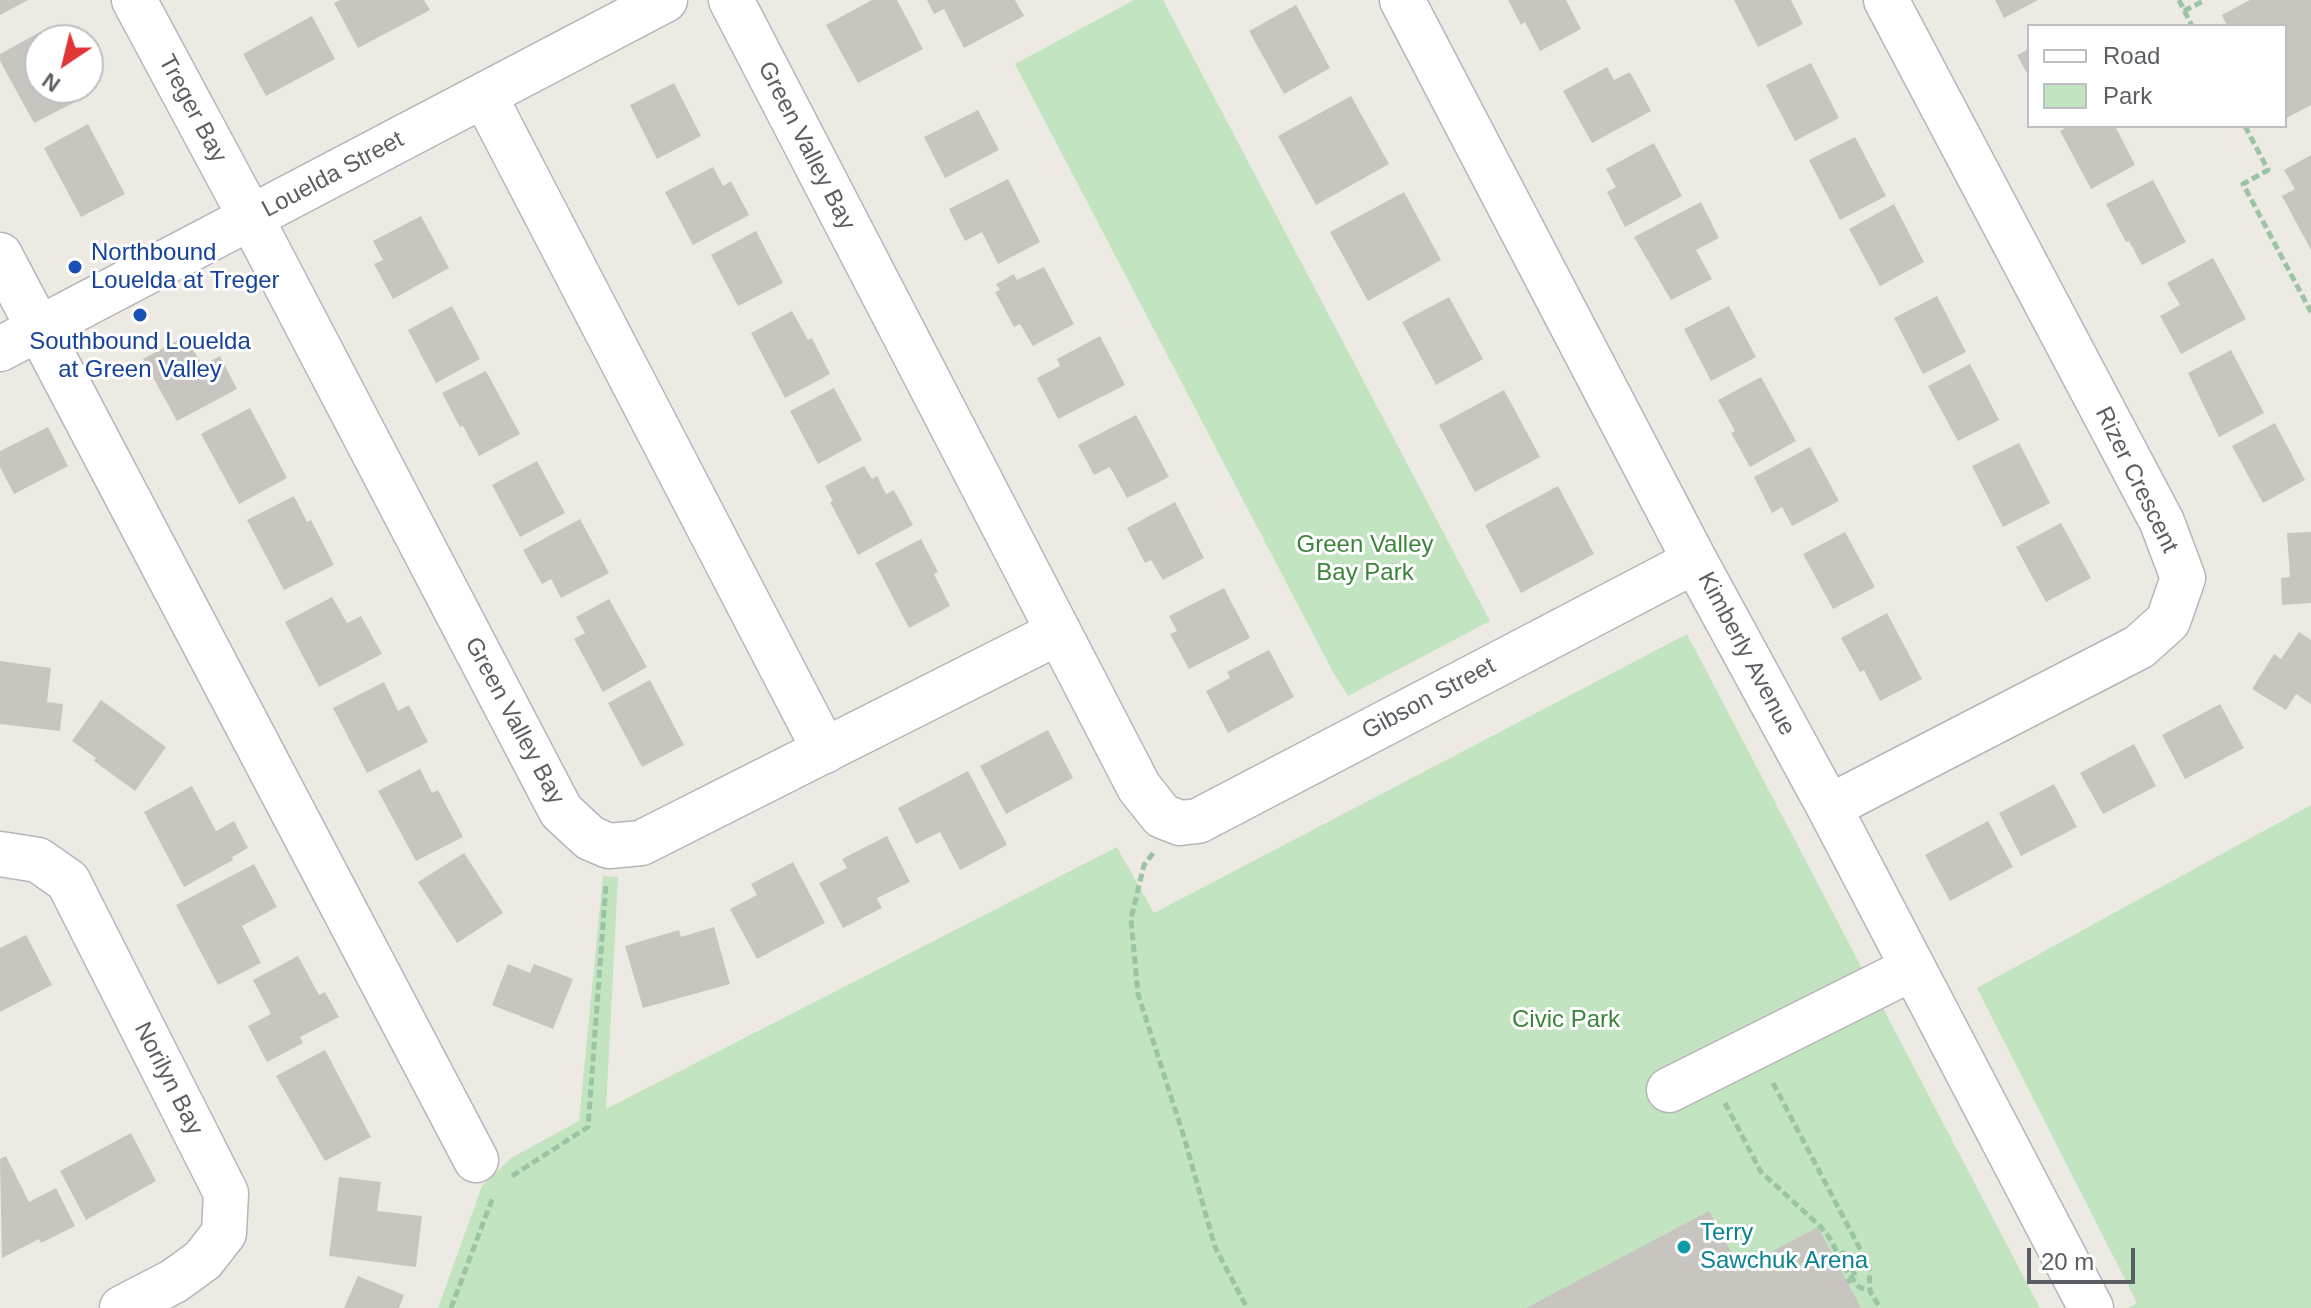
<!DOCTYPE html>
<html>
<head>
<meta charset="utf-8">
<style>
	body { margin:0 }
	#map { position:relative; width:2311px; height:1308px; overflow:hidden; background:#edeae3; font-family:Helvetica,sans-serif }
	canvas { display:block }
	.legend { position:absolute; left:2027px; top:24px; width:260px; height:104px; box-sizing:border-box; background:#fff; border:2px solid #bdbfc1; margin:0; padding:10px 14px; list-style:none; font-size:24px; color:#5b5f63 }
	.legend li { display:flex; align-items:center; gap:16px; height:40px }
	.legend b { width:40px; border:2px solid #bdbfc1 }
	.north { position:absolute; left:24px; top:24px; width:80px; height:80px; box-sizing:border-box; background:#fff; border:2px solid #bdbfc1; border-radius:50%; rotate:215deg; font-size:22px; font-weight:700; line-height:32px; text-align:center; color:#5b5f63 }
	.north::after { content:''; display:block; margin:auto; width:28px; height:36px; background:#e03736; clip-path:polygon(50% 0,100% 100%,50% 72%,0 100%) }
	.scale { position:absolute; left:2027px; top:1248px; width:108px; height:36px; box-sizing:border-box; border:4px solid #5b5f63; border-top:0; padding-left:10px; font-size:24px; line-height:28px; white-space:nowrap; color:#5b5f63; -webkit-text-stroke:6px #fff; paint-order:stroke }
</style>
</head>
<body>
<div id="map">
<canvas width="2311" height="1308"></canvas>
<ul class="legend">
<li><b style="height:10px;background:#fff"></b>Road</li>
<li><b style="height:22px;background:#c3e4c1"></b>Park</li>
</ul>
<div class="north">N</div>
<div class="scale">20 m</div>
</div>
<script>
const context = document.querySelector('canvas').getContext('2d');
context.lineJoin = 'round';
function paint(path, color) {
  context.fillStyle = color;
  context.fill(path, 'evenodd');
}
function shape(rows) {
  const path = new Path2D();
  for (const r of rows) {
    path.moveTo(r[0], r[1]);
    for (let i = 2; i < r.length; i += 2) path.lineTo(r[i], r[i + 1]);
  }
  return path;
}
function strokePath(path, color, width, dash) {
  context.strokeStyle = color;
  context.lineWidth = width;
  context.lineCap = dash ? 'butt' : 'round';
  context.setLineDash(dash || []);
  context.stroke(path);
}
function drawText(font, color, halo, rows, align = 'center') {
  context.font = font + ' Helvetica,sans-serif';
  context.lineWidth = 6;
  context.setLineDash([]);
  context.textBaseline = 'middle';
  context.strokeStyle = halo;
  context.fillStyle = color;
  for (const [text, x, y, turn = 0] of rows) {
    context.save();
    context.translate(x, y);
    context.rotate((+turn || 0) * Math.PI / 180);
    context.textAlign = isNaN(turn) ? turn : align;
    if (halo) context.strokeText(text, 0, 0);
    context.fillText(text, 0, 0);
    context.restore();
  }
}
paint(shape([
	[1134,0,1163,0,1490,621,1348,696,1332,670,1015,64],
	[1687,634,2040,1308,438,1308,482,1186,511,1158,579,1121,603,876,618,877,606,1109,1117,847,1154,913],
	[2311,805,2311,1308,2128,1308,2137,1303,1977,988]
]), '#c3e4c1');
paint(shape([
	[0,0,28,0,0,15],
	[340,0,424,0,430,10,358,48,334,3],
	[872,0,897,0,923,49,858,83,826,25],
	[927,0,1015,0,1024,16,964,48,944,9,934,14],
	[1508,0,1566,0,1581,29,1540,51,1525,22,1521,25],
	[1734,0,1791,0,1803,24,1758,47],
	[1995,0,2038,0,2004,18],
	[2250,0,2311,0,2311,105,2285,119,2285,26,2227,26,2222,15],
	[1296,5,1330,68,1284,94,1249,31],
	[312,16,335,59,266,96,243,54],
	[40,32,44,40,40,40,40,88,70,88,77,101,34,123,0,61,0,54],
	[2029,49,2029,77,2017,55],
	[1811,63,1839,118,1795,141,1766,85],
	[1607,67,1614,80,1630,72,1651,111,1592,143,1563,91],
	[674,83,701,136,657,159,630,105],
	[1351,96,1389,164,1316,205,1278,136],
	[978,110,999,150,945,178,924,137],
	[88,124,125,194,81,217,44,148],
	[2069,126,2115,126,2135,165,2091,189,2060,131],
	[1855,137,1886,196,1840,220,1809,160],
	[1654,143,1682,196,1625,227,1607,192,1616,187,1606,169],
	[2311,155,2311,250,2282,196,2295,189,2284,170],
	[713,167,723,186,731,181,749,215,693,245,665,192],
	[1008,179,1040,242,998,264,982,232,965,241,949,209],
	[2153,180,2186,242,2142,265,2129,241,2126,242,2106,204],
	[1404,192,1441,260,1368,301,1330,232],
	[1701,202,1719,238,1696,250,1712,279,1671,300,1634,237],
	[1894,204,1924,262,1880,286,1849,229],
	[421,216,449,268,393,299,374,264,383,260,373,241],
	[756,231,783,283,738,306,711,255],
	[2213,258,2246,319,2181,354,2160,316,2180,305,2167,283],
	[1044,267,1074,324,1033,346,1020,324,1014,327,995,292,1000,290,996,284,1014,274,1017,280],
	[1937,296,1966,352,1923,374,1894,318],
	[1449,297,1483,359,1436,385,1402,322],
	[452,306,480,359,436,383,408,330],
	[1729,306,1756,357,1711,381,1684,329],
	[792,311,808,340,812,338,830,374,785,398,751,333],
	[186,336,202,366,220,356,237,389,177,421,143,359],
	[1100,336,1125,385,1058,419,1037,378,1060,366,1057,359],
	[2231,350,2264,413,2219,437,2188,373],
	[1970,364,1999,420,1958,441,1928,386],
	[486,371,520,434,479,456,463,426,460,427,442,393],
	[1761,377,1796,441,1750,467,1731,433,1735,431,1718,400],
	[834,388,862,440,818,464,790,411],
	[1504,390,1540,457,1475,492,1439,425],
	[250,408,287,478,239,504,201,434],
	[1136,415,1169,477,1127,498,1110,467,1094,475,1078,445],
	[2275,423,2305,480,2263,503,2232,446],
	[48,427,68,466,14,494,0,467,0,451],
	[2019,443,2050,503,2003,527,1972,466],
	[1810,447,1839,501,1792,526,1782,507,1772,513,1754,477],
	[537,461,565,513,520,537,492,485],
	[864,466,872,479,877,476,886,494,894,490,913,525,858,555,830,502,833,501,825,486],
	[1558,486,1594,554,1521,593,1485,525],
	[294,496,307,522,311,520,334,565,284,590,247,520],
	[1175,502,1204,558,1163,580,1151,560,1145,563,1127,528],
	[580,519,609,573,561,598,551,579,542,584,523,550],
	[2061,523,2091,578,2046,602,2016,547],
	[1845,532,1875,587,1833,609,1803,554],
	[2311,532,2311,603,2282,605,2281,578,2290,577,2287,533],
	[921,539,938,572,934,574,950,606,909,628,875,563],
	[1224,588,1250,638,1189,669,1170,634,1177,631,1169,616],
	[332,597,347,623,361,616,382,654,319,687,285,622],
	[609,599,647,667,603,692,574,639,585,633,576,617],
	[1887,613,1922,679,1880,701,1864,670,1860,672,1841,638],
	[2299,632,2311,640,2311,704,2296,694,2286,710,2252,689,2274,654,2281,659],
	[1269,650,1294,697,1228,733,1206,691,1230,678,1227,672],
	[0,661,51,668,47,702,63,704,60,731,0,724],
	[650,680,684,745,642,767,608,703],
	[384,682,398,711,409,705,428,742,367,773,333,708],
	[101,700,166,747,135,791,94,761,96,758,72,741],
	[2220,704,2244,748,2185,779,2162,735],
	[1048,730,1073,778,1006,814,980,766],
	[2134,744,2156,786,2103,814,2080,773],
	[420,769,432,793,438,790,463,837,416,861,378,791],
	[968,771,1007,845,960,870,940,832,916,844,898,808],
	[2054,784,2077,827,2021,856,1999,813],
	[192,786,216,831,234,821,248,848,232,857,233,860,184,887,144,812],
	[1988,821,2013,867,1950,901,1925,855],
	[887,836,910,882,877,898,882,908,843,928,819,883,847,868,842,859],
	[464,853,503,913,457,943,418,882],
	[793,862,825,923,757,959,730,909,757,895,751,884],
	[254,864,277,907,242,926,261,963,218,985,176,905],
	[714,927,730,984,643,1008,625,946,679,930,681,937],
	[26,935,52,985,0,1012,0,948],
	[298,956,319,995,325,992,339,1017,300,1037,303,1043,267,1062,248,1026,271,1014,253,980],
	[508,964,530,973,534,964,573,979,553,1029,492,1005],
	[325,1050,371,1137,325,1161,276,1076],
	[131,1133,156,1181,86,1220,60,1171],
	[6,1156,29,1202,56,1188,75,1226,41,1243,39,1239,2,1258,0,1159],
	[339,1177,381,1182,377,1211,422,1216,416,1267,329,1256],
	[1709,1211,1740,1268,1818,1227,1861,1308,1526,1308],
	[358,1276,404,1295,399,1308,344,1308]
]), '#c8c5c0');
const minor = shape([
	[134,0,251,218,561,811,590,838,609,846,641,843,1059,632],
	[731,0,1139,787,1162,816,1180,823,1198,821,1695,561],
	[1402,0,1695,561,1829,807,2091,1308],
	[484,95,825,751],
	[0,255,476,1160],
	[0,349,665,0],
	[1829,807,2139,647,2168,621,2183,578,2162,522,1886,0],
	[0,854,38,860,68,881,226,1193,224,1233,203,1260,174,1281,122,1308],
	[1669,1090,1913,968]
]);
strokePath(minor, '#b4b6ba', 47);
strokePath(shape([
	[2179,0,2192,26],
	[2184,11,2205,0],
	[2245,126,2268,170,2243,184,2311,312],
	[1153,853,1144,865,1131,919,1138,994,1184,1137,1215,1247,1247,1308],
	[1773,1083,1869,1266,1870,1291,1880,1308],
	[1725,1103,1761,1172,1820,1226,1829,1237,1848,1273,1859,1287,1870,1291],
	[512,1176,588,1127,606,884],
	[1838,1256,1845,1252,1853,1271],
	[451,1308,493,1197]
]), '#9bc4a4', 5, [8, 4]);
strokePath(minor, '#fff', 44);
strokePath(shape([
	[1847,1282,1856,1277,1853,1271]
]), '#9bc4a4', 5, [8, 4]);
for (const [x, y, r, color] of [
	[75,267,8,"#1a4fb4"],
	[140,315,8,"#1a4fb4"],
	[1684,1247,8,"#0f9aa8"]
]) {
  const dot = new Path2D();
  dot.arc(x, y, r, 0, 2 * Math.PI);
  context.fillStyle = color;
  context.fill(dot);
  strokePath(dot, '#fff', 3);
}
drawText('24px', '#5b5f63', '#fff', [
	["Treger Bay",192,109,62],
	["Green Valley Bay",806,146,63],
	["Louelda Street",333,175,-28],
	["Rizer Crescent",2136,480,64],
	["Kimberly Avenue",1746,654,62],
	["Gibson Street",1429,699,-28],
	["Green Valley Bay",514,721,62],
	["Norilyn Bay",168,1079,63]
]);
drawText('24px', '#164399', '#fff', [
	["Northbound",91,253],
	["Louelda at Treger",91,281],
	["Southbound Louelda",140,342,"center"],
	["at Green Valley",140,370,"center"]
], 'left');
drawText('24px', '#3b8439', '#fff', [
	["Green Valley",1365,545],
	["Bay Park",1365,573],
	["Civic Park",1566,1020]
]);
drawText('24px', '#0d838f', '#fff', [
	["Terry",1700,1233],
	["Sawchuk Arena",1700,1261]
], 'left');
</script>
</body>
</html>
